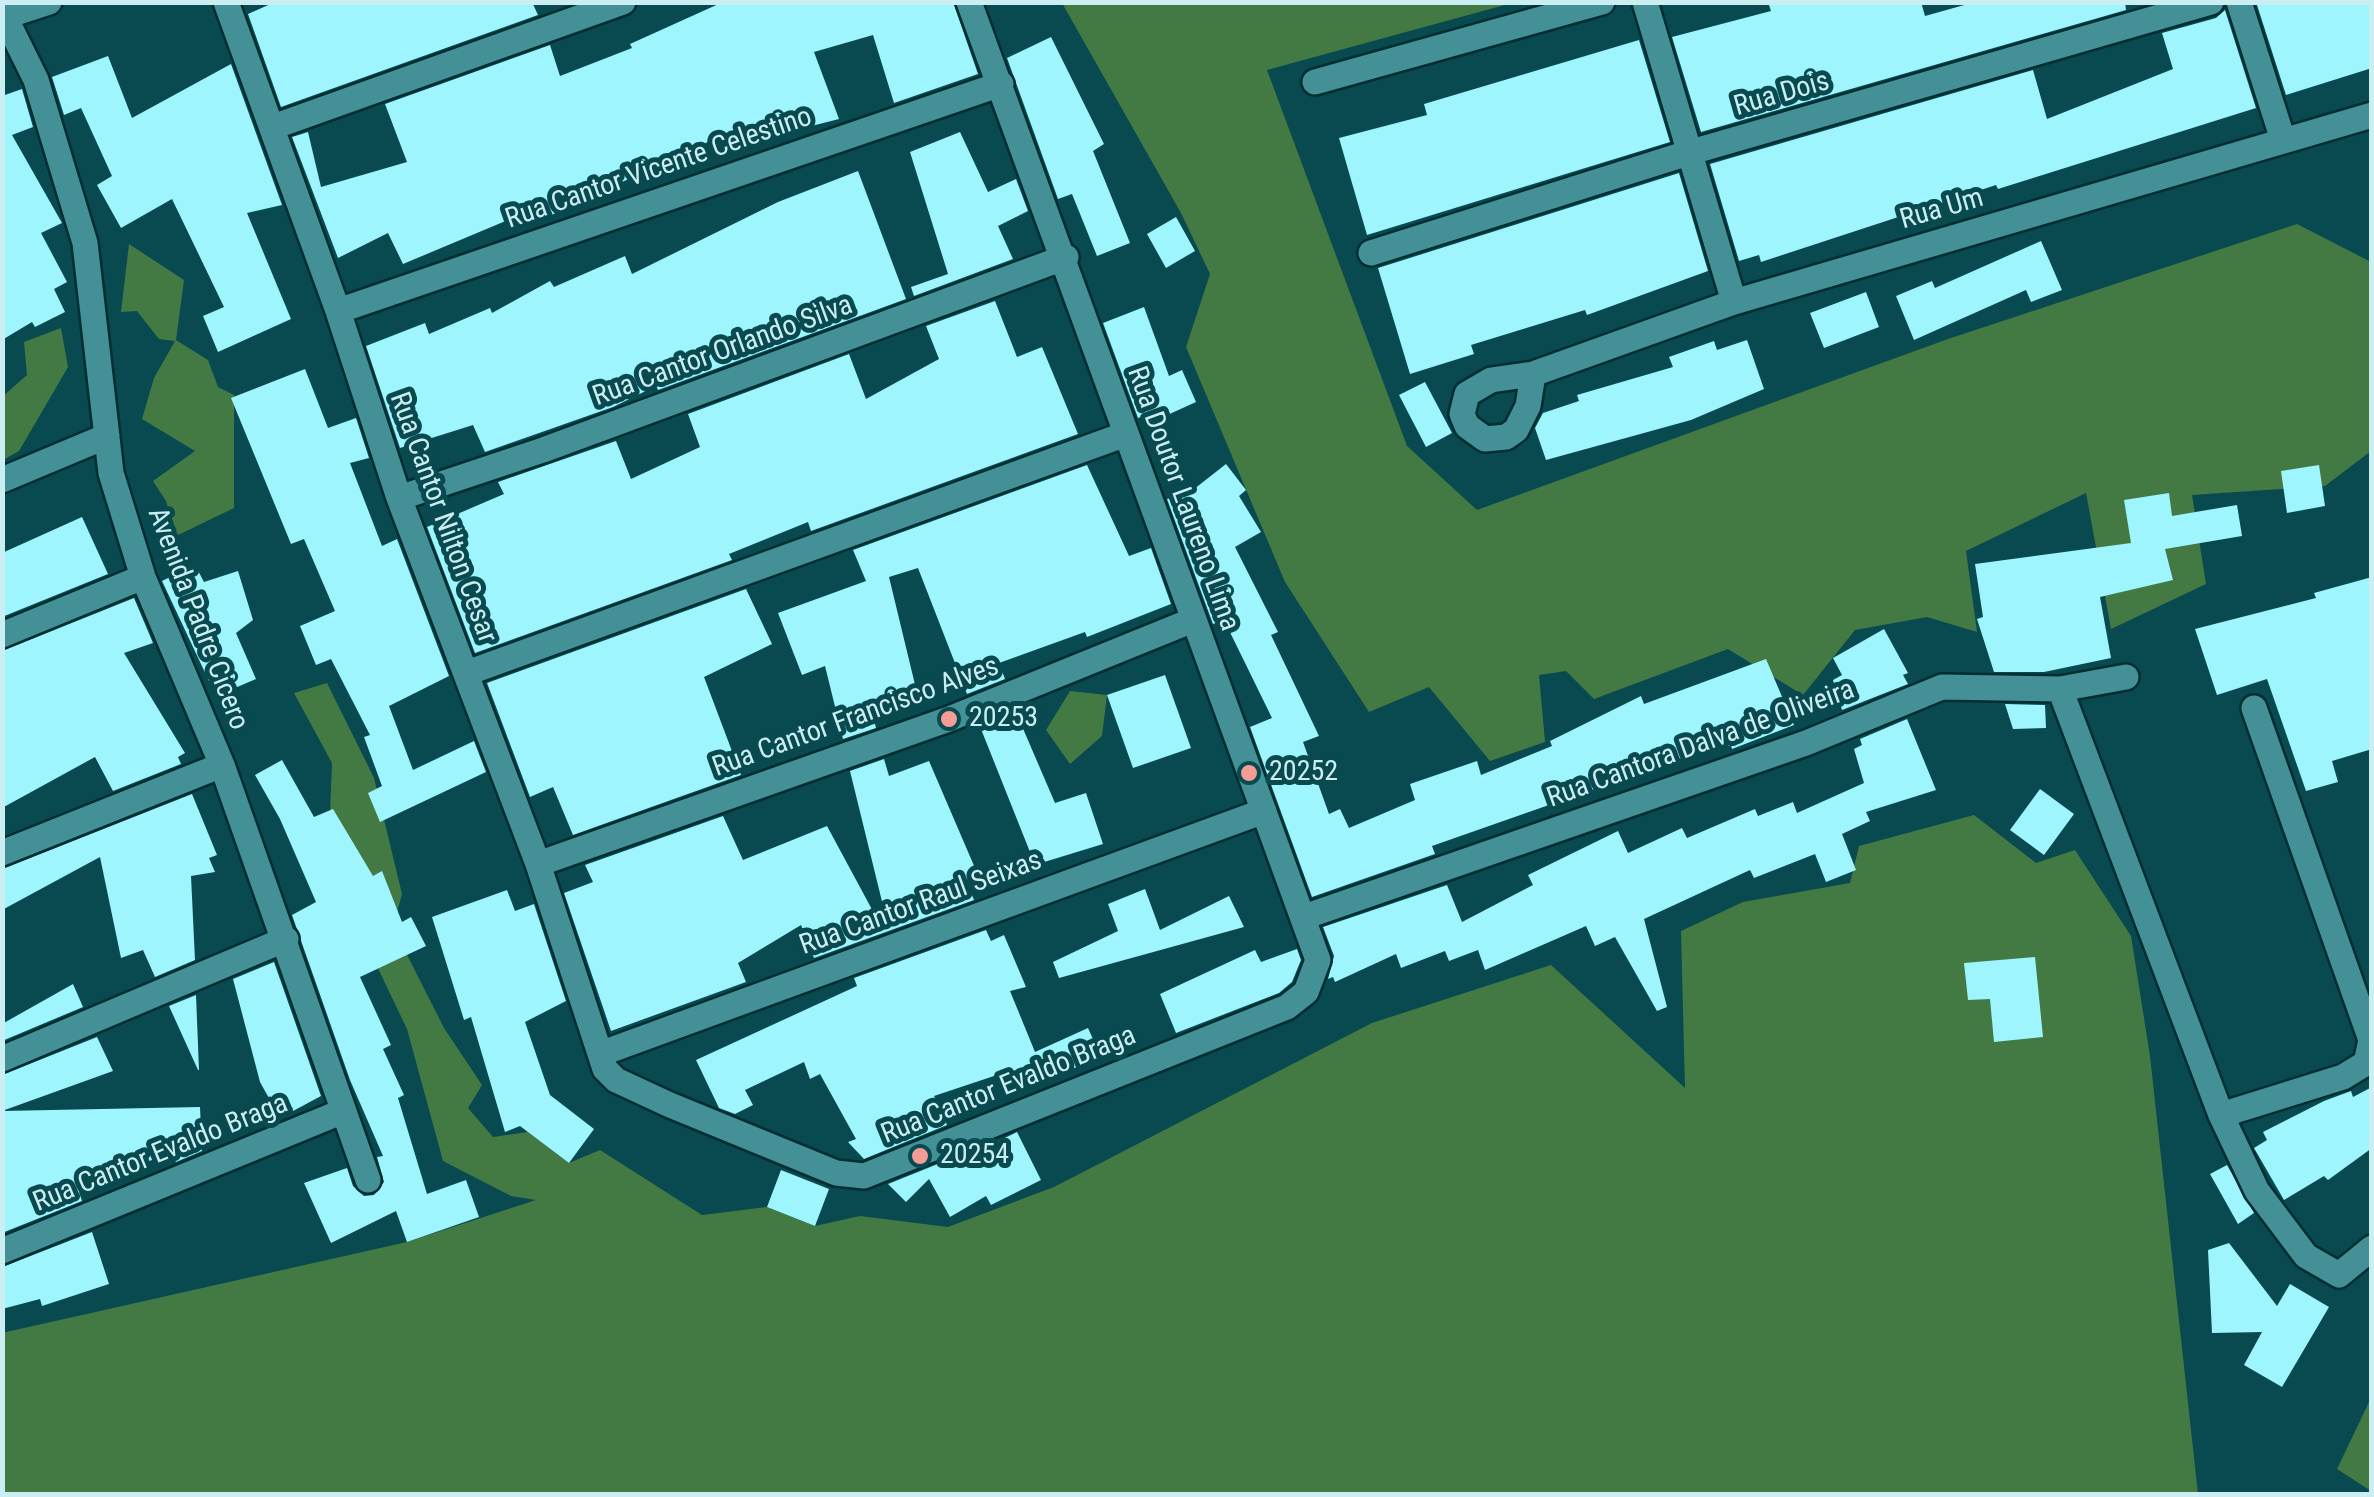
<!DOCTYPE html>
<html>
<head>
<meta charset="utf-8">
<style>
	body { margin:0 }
	#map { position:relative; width:2374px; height:1497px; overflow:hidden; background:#084a50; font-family:"Roboto Condensed",sans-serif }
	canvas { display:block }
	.frame { position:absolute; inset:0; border:5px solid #caeef2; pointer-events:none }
</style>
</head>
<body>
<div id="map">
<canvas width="2374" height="1497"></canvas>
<div class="frame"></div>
</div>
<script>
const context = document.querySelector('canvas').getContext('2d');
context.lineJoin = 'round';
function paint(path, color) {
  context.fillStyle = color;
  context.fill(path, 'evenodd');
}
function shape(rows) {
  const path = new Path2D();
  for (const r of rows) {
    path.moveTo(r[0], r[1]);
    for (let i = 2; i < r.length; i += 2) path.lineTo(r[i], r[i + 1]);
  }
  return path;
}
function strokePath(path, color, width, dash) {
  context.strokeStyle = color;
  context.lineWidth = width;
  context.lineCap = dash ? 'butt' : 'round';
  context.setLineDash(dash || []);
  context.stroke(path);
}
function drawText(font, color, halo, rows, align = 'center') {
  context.font = font + ' "Roboto Condensed",sans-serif';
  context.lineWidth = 10;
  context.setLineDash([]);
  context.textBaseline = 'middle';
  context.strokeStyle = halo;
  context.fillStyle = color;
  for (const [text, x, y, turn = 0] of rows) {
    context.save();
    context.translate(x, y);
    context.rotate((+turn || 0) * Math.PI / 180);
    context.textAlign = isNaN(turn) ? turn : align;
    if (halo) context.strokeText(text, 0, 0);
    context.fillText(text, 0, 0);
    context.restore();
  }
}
paint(shape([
	[1062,3,1512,3,1267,70,1407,446,1477,510,1948,339,2297,224,2371,262,2371,451,2325,486,2192,495,2206,584,2111,629,2086,493,1966,551,1977,632,1927,617,1855,630,1803,695,1728,649,1594,699,1566,671,1539,675,1545,742,1490,761,1429,687,1369,712,1285,582,1186,347,1210,274,1181,213],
	[129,244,184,280,176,340,208,360,218,387,234,395,234,508,176,536,166,501,153,481,195,451,142,419,154,378,175,341,159,339,137,311,121,312],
	[61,328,68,367,19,451,3,460,3,396,27,375,24,342],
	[327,683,374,778,402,894,393,927,444,1028,482,1085,468,1108,493,1137,528,1132,569,1163,600,1150,702,1215,767,1207,815,1226,860,1216,948,1227,1054,1187,1372,1023,1551,965,1685,1088,1681,931,1743,902,1850,883,1859,846,1974,815,2036,863,2075,850,2131,936,2150,1056,2198,1494,3,1494,2,1333,407,1242,536,1200,511,1196,443,1161,407,1029,328,864,332,763,294,693],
	[1070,691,1107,695,1102,736,1070,764,1046,730],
	[2371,1398,2371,1491,2337,1469]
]), '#437a44');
paint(shape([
	[275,2,532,2,538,15,281,107,248,14],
	[723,2,953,2,978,74,894,103,873,35,814,52,839,119,717,150,712,140,545,218,539,207,403,264,388,233,338,258,292,137,308,132,321,187,407,162,385,104,550,45,560,76,632,48,630,44],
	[1768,2,1921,2,1925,16,1975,2,2125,2,2126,10,1701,132,1672,37,1771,11],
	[2256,2,2372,2,2372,68,2286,95],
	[2225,10,2256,108,1998,189,1996,185,1761,262,1759,255,1739,261,1710,164,2033,70,2047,119,2173,69,2162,33,2216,18],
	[1051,37,1104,144,1093,151,1130,243,1097,256,1072,194,1058,199,1007,58],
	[1639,40,1670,142,1367,235,1339,138,1427,115,1424,104],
	[108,56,132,118,231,64,282,205,247,213,291,319,218,352,203,316,224,307,172,199,121,228,97,185,112,176,81,108,64,115,52,77],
	[22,89,33,127,12,135,62,223,41,233,67,282,54,289,65,312,35,327,32,322,2,340,2,96],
	[960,132,988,192,1016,179,1028,211,998,226,1013,259,914,296,911,287,948,274,910,152],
	[858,171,906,299,658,390,656,386,613,407,485,452,473,425,400,448,366,346,425,323,429,334,490,308,492,313,550,281,554,287,625,256,632,274,778,202],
	[1679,173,1708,271,1587,315,1585,310,1471,345,1474,354,1410,374,1378,268],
	[1176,217,1195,251,1166,268,1147,234],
	[2041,241,2062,290,2031,302,2026,290,1914,340,1896,296,1932,281,1935,288],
	[1866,292,1879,327,1824,348,1810,313],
	[995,301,1017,357,1042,347,1078,434,811,531,808,522,729,554,732,560,475,653,427,527,504,494,498,482,616,441,631,479,700,447,688,414,849,354,866,399,939,359,926,326],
	[1144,307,1169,376,1182,370,1196,402,1163,417,1159,410,1138,418,1103,323],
	[1747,340,1764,389,1691,420,1546,460,1535,428,1543,413,1579,401,1577,395,1673,367,1669,357,1714,341,1717,350],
	[305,369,328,428,356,418,369,458,350,463,382,546,397,539,449,676,389,706,413,770,474,741,486,772,380,822,368,793,382,786,364,737,370,735,331,659,316,665,300,626,335,611,304,539,291,544,231,398],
	[1425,382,1452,433,1426,447,1399,395],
	[1226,464,1246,490,1239,496,1261,532,1235,547,1278,632,1271,635,1319,736,1303,742,1329,814,1340,809,1349,828,1415,800,1410,784,1477,761,1481,775,1552,746,1550,741,1641,696,1644,704,1766,659,1794,725,1732,749,1731,745,1702,756,1700,752,1432,846,1435,854,1312,897,1250,727,1272,718,1224,620,1213,624,1167,499,1189,493],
	[1087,465,1129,556,1151,548,1171,604,1087,637,1085,632,999,663,1005,679,967,694,918,568,889,577,918,697,873,716,876,728,843,739,825,666,802,675,778,613,866,581,853,550],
	[2319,465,2325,506,2287,513,2281,471],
	[2169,493,2172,516,2237,505,2242,536,2165,549,2173,580,2100,597,2111,658,2044,672,1994,672,1977,619,1983,617,1975,564,2131,543,2124,500],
	[82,517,108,574,2,617,2,553],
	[195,565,204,582,238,571,253,620,236,633,256,679,216,696,162,581],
	[2372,577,2372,749,2332,761,2338,782,2306,791,2267,679,2217,695,2195,629,2316,598,2314,593],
	[746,589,772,644,704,677,741,775,573,835,553,787,530,797,487,683],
	[134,598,153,643,124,653,185,753,178,757,181,764,113,791,95,757,2,808,2,651],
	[1884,629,1908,673,1903,675,1908,684,1842,710,1833,680,1842,675,1833,658],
	[1165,675,1191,748,1133,768,1107,695],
	[2005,704,2045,705,2046,728,2013,729],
	[1015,710,1055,803,1086,793,1103,844,1041,863,1036,849,1030,852,979,724],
	[1907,719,1936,790,1866,812,1870,821,1842,834,1856,870,1826,882,1815,854,1754,878,1750,870,1644,919,1667,1007,1657,1011,1615,937,1595,946,1586,926,1485,970,1478,950,1449,961,1445,951,1401,968,1396,954,1335,982,1333,977,1328,979,1334,956,1323,927,1447,885,1462,922,1533,885,1528,875,1618,831,1628,853,1682,828,1687,838,1755,809,1758,816,1793,802,1797,813,1864,783,1854,749,1862,745,1860,739],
	[884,759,889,776,929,761,978,875,966,880,974,900,814,958,801,925,738,963,746,982,611,1031,564,893,593,882,585,865,723,816,743,860,827,826,882,928,888,926,850,771],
	[282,760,314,817,333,809,373,876,382,871,402,922,411,917,426,946,360,977,391,1045,383,1049,404,1095,398,1098,427,1194,466,1180,479,1217,407,1242,396,1211,331,1243,304,1183,347,1168,353,1186,364,1196,374,1195,384,1182,377,1157,383,1156,350,1080,292,915,316,902,280,819,255,775],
	[2040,789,2074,814,2044,855,2010,830],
	[192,794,217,855,209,858,215,872,191,876,195,960,155,977,143,950,121,958,100,857,2,910,2,869],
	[1145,889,1160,930,1229,896,1244,927,1059,978,1053,962,1118,931,1108,904],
	[507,890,515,911,534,904,566,1001,525,1022,550,1095,594,1129,569,1163,520,1126,505,1132,471,1017,464,1020,432,917],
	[986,930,991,941,1004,935,1026,987,1010,991,1035,1052,1088,1028,1101,1057,1016,1092,1009,1071,934,1096,947,1125,864,1159,848,1142,856,1139,820,1074,810,1079,804,1062,745,1090,753,1105,735,1114,719,1108,696,1060,857,986,854,978],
	[1297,949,1301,960,1292,982,1279,993,1176,1033,1160,994,1255,950,1261,962],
	[2035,957,2043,1037,1994,1042,1990,999,1968,1000,1964,963],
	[274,962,321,1096,280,1118,260,1082,233,979],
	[73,984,83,1007,2,1041,2,1024],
	[196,995,199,1070,198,1070,169,1006],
	[97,1037,113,1071,2,1111,2,1075],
	[2372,1087,2372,1148,2328,1180,2324,1176,2284,1200,2254,1148,2267,1140,2263,1132,2324,1101,2351,1091,2353,1097],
	[200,1107,202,1151,176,1162,170,1152,79,1192,82,1201,2,1233,2,1111],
	[1017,1132,1041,1180,991,1205,986,1196,950,1217,929,1179,906,1202,888,1184,960,1155,962,1159],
	[2227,1165,2254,1213,2238,1224,2210,1174],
	[781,1170,829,1189,815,1226,767,1207],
	[92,1232,109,1284,42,1306,40,1299,2,1309,2,1267],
	[2229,1243,2277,1306,2290,1284,2329,1307,2282,1387,2244,1365,2262,1332,2212,1333,2208,1250]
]), '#9ff5fe');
const minor = shape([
	[226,2,338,311,399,498,538,864,605,1069,616,1080,670,1105,836,1173,864,1176,1287,1007,1306,992,1318,960,969,2],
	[1645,2,1734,302],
	[2239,2,2283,140],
	[2,11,36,80,85,243,111,473,143,577,222,765,368,1180],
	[6,16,49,2],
	[1315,82,1602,2],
	[273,127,623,2],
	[1371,253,1688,153,2211,2],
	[338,311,1001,84],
	[1533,374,1528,406,1516,430,1506,437,1485,439,1467,426,1462,414,1467,394,1491,380,1533,374,1734,302,2372,115],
	[2,480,107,436],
	[399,498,543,450,1066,257],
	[2,635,143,577],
	[467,673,1126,434],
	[2060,689,2221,1115,2343,1077,2366,1063,2371,1040,2254,708],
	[2,853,222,765],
	[538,864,949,719,1193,620],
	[1304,917,1806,743,1942,687,2060,689,2126,677],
	[600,1054,1264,811],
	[2,1059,286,939],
	[2221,1115,2257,1191,2306,1256,2339,1275,2372,1248],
	[2,1251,341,1112]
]);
strokePath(minor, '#022e32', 30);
strokePath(minor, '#439097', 25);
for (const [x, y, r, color] of [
	[949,719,10,"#f59c96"],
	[1249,773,10,"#f59c96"],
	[920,1156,10,"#f59c96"]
]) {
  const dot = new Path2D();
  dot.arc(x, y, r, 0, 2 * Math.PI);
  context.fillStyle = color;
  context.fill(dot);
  strokePath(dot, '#084a50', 4);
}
drawText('28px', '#caeef2', '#084a50', [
	["Rua Dois",1782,95,-16],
	["Rua Cantor Vicente Celestino",659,169,-19],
	["Rua Um",1942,210,-16],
	["Rua Cantor Orlando Silva",723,352,-20],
	["Rua Doutor Laureno Lima",1182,499,70],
	["Rua Cantor Nilton Cesar",442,518,70],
	["Avenida Padre Cicero",197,619,69],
	["Rua Cantor Francisco Alves",856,718,-20],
	["Rua Cantora Dalva de Oliveira",1701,745,-20],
	["Rua Cantor Raul Seixas",921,904,-20],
	["Rua Cantor Evaldo Braga",1009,1086,-22],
	["Rua Cantor Evaldo Braga",161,1154,-22]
]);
drawText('28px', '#caeef2', '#084a50', [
	["20253",969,719],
	["20252",1269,773],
	["20254",940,1156]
], 'left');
</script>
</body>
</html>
